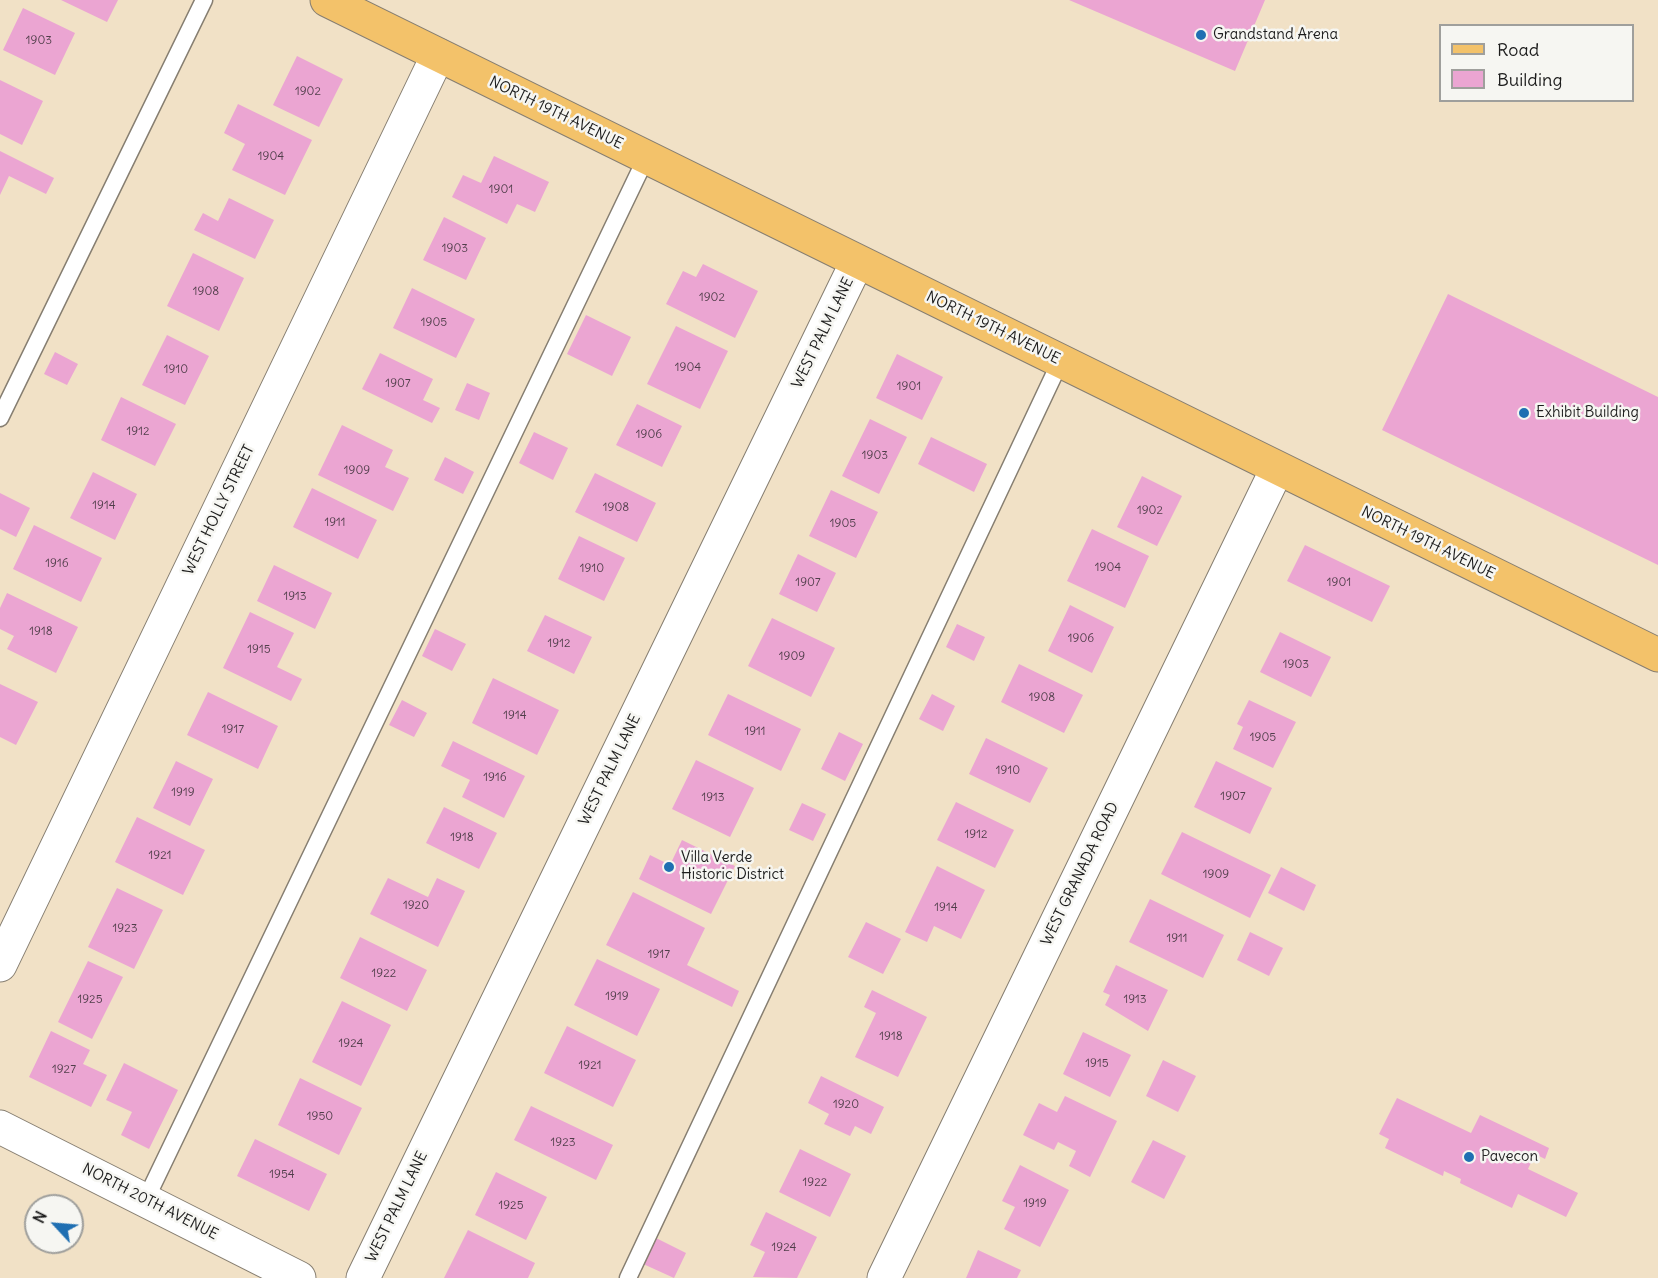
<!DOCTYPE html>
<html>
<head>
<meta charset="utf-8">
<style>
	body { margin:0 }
	#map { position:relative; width:1658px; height:1278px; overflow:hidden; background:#f1e1c6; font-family:Delius,sans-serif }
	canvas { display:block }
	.legend { position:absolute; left:1439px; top:24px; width:195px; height:78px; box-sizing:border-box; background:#f6f6f2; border:2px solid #9f9f9c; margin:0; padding:8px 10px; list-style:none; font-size:18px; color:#1c1c1c }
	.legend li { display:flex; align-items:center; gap:12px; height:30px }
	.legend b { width:30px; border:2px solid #9f9f9c }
	.north { position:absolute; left:24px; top:1194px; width:60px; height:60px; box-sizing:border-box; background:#f6f6f2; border:2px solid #9f9f9c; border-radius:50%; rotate:296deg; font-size:16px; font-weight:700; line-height:24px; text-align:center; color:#1c1c1c }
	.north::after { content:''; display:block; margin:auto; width:21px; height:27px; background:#1f6fb2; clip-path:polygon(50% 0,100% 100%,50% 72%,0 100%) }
</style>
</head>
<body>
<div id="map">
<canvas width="1658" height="1278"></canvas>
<ul class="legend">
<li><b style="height:8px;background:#f3c26a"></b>Road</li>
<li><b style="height:16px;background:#eba5d2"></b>Building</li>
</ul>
<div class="north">N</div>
</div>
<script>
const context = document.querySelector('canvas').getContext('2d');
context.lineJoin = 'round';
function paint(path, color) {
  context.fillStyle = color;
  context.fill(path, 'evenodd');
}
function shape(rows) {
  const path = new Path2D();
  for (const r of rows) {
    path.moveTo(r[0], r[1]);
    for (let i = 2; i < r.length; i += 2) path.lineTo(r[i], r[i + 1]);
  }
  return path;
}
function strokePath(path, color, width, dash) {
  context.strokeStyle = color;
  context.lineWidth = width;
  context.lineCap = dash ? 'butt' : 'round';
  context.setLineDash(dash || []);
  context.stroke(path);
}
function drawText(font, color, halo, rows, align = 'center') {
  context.font = font + ' Delius,sans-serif';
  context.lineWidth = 5;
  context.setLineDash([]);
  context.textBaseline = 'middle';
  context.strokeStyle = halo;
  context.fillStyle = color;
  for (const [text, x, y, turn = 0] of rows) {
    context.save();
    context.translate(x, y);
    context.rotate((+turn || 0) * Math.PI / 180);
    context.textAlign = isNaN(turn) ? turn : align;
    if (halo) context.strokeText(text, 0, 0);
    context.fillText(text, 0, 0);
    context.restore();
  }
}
paint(shape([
	[61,0,118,0,107,22],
	[1069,0,1265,0,1235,71],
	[23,8,75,33,55,75,3,50],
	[297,56,343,79,319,127,273,105],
	[0,80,43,101,22,145,0,134],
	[238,104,312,140,285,195,232,170,245,144,224,133],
	[0,151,54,178,46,194,9,176,0,195],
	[494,156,549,182,535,212,517,204,507,224,452,197,463,175,481,183],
	[229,198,274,220,255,259,194,230,203,213,218,221],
	[444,217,486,238,466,280,423,260],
	[193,253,244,278,219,331,167,306],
	[703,264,758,291,735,338,666,304,683,271,696,277],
	[412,288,475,319,456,358,393,328],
	[1448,294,1658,397,1658,565,1382,430],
	[586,315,631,337,612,376,567,354],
	[676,326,728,351,700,409,647,384],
	[167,335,209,356,185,405,142,385],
	[55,352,78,364,67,385,44,374],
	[380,353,433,379,423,400,440,408,432,423,362,389],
	[897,354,943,377,922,420,876,398],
	[467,383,490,393,479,420,455,410],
	[121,397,176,424,155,466,101,440],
	[637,404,682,426,662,467,616,445],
	[870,419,907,437,879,494,842,476],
	[342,425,393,450,385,467,409,478,393,511,318,475],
	[534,432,568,448,553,480,519,463],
	[931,437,987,464,974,492,918,464],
	[445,457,474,472,463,494,434,480],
	[93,472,137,494,115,540,70,518],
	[595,473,656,503,637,542,575,512],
	[1142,476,1182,496,1157,546,1117,527],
	[312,488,377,520,358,559,293,527],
	[831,490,878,512,856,558,809,536],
	[0,493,30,508,16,537,0,529],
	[34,525,102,558,81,602,13,569],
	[1092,529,1149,556,1125,608,1067,581],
	[579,536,625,558,604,601,558,579],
	[1305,545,1390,586,1372,622,1287,581],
	[798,554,836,573,817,612,779,594],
	[274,565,332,593,315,629,257,601],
	[7,593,78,627,56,673,7,649,14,636,0,629,0,608],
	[1070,605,1114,627,1092,673,1048,651],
	[250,612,294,633,277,667,302,679,291,701,223,668],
	[545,615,592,637,574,674,527,651],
	[772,618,835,648,811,697,748,666],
	[957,624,985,637,974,661,946,647],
	[435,629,466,644,452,671,422,656],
	[1280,632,1331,657,1311,697,1260,672],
	[1019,664,1083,695,1064,733,1001,702],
	[493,678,559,710,537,755,472,723],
	[0,684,38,702,16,745,0,737],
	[208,692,278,726,258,769,187,735],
	[728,694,801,729,781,771,708,735],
	[932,694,955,706,943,731,919,719],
	[402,700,427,713,414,737,389,725],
	[1249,700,1296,722,1273,768,1233,749,1243,727,1237,724],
	[839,732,863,744,845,781,821,769],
	[986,738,1048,768,1030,803,969,774],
	[453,741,525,776,504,818,462,797,470,780,441,766],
	[696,760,754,788,730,837,672,809],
	[176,761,213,779,190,826,153,808],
	[1216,761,1272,788,1250,834,1194,807],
	[956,802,1014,830,995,868,937,840],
	[802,803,826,814,813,841,789,830],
	[444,807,497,833,479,869,426,843],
	[137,817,205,850,183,895,115,862],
	[1182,832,1271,875,1250,918,1161,874],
	[682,840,735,866,711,914,639,879,650,855,670,865],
	[937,866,985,890,961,939,934,926,927,942,905,932],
	[1281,867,1316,885,1304,911,1268,893],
	[388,878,428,897,437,878,465,891,438,947,370,914],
	[117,888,163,910,134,969,88,947],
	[633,892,705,928,687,965,739,991,732,1007,606,945],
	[1150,899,1224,935,1203,978,1129,942],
	[866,922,901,939,883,974,848,957],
	[1250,932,1283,948,1269,976,1237,960],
	[360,937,427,970,407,1011,340,978],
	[597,959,660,989,637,1036,574,1005],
	[88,961,123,977,92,1039,58,1022],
	[1116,965,1168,990,1148,1031,1105,1005,1110,995,1103,992],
	[872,990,927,1017,898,1077,855,1057,876,1013,864,1007],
	[342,1001,391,1025,361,1086,312,1062],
	[567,1026,636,1060,613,1107,544,1073],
	[51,1031,90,1050,83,1064,107,1075,91,1107,29,1077],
	[1083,1032,1131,1055,1110,1097,1063,1074],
	[1163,1060,1196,1076,1178,1112,1146,1096],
	[124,1063,178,1090,149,1149,121,1135,132,1112,106,1100],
	[821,1076,884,1107,871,1134,855,1126,850,1136,824,1124,829,1114,808,1103],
	[300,1078,362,1108,339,1155,278,1125],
	[1065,1096,1117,1121,1090,1177,1069,1166,1076,1151,1058,1142,1054,1150,1023,1135,1039,1103,1057,1112],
	[1397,1098,1471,1133,1480,1115,1549,1148,1545,1159,1535,1154,1528,1169,1578,1193,1566,1217,1518,1194,1512,1208,1460,1183,1461,1179,1444,1171,1443,1176,1385,1148,1389,1139,1379,1134],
	[531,1106,613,1145,596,1180,514,1140],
	[255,1139,327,1174,309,1211,237,1176],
	[1153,1140,1186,1156,1164,1199,1131,1182],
	[800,1149,851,1174,830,1217,779,1192],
	[1020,1165,1069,1190,1040,1247,1004,1229,1015,1207,1002,1201],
	[496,1172,547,1197,526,1240,475,1215],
	[766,1212,817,1237,797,1278,753,1277,765,1252,750,1245],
	[468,1230,535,1263,528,1278,444,1278],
	[654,1237,686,1253,674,1278,641,1263],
	[978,1250,1021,1270,1017,1278,966,1278]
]), '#eba5d2');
const service = shape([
	[0,418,204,0],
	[146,1199,646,158],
	[628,1278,1061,360]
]);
const minor = shape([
	[0,965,438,55],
	[0,1127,299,1278],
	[363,1278,857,262],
	[884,1278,1277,469]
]);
const primary = shape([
	[327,0,1658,655]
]);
strokePath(service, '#867e71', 19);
strokePath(minor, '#867e71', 35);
strokePath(primary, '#867e71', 35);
strokePath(service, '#fff', 16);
strokePath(minor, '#fff', 33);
strokePath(primary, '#f3c26a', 33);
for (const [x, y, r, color] of [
	[1201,35,6,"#1f6fb2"],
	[1524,413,6,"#1f6fb2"],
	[669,867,6,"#1f6fb2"],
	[1469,1157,6,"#1f6fb2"]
]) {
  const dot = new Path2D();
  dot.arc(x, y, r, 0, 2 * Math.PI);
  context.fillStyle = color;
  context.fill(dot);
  strokePath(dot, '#f6f6f2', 2);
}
drawText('12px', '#503e4a', null, [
	["1903",39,41],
	["1902",308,92],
	["1904",271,157],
	["1901",501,190],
	["1903",455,249],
	["1908",206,292],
	["1902",712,298],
	["1905",434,323],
	["1904",688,368],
	["1910",176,370],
	["1907",398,384],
	["1901",909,387],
	["1912",138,432],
	["1906",649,435],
	["1903",875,456],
	["1909",357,471],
	["1914",104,506],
	["1908",616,508],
	["1902",1150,511],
	["1911",335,523],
	["1905",843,524],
	["1916",57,564],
	["1904",1108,568],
	["1910",592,569],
	["1907",808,583],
	["1901",1339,583],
	["1913",295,597],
	["1918",41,632],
	["1906",1081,639],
	["1912",559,644],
	["1915",259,650],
	["1909",792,657],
	["1903",1296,665],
	["1908",1042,698],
	["1914",515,716],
	["1917",233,730],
	["1911",755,732],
	["1905",1263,738],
	["1910",1008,771],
	["1916",495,778],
	["1919",183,793],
	["1907",1233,797],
	["1913",713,798],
	["1912",976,835],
	["1918",462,838],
	["1921",160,856],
	["1909",1216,875],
	["1920",416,906],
	["1914",946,908],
	["1923",125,929],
	["1911",1177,939],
	["1917",659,955],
	["1922",384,974],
	["1919",617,997],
	["1925",90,1000],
	["1913",1135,1000],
	["1918",891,1037],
	["1924",351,1044],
	["1915",1097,1064],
	["1921",590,1066],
	["1927",64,1070],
	["1920",846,1105],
	["1950",320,1117],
	["1923",563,1143],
	["1954",282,1175],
	["1922",815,1183],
	["1919",1035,1204],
	["1925",511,1206],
	["1924",784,1248]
]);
drawText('15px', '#1c1c1c', '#f6f6f2', [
	["Grandstand Arena",1213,35],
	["Exhibit Building",1536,413],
	["Villa Verde",681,858],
	["Historic District",681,875],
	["Pavecon",1481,1157]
], 'left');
drawText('15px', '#1c1c1c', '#f6f6f2', [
	["NORTH 19TH AVENUE",556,113,26],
	["NORTH 19TH AVENUE",993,328,26],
	["WEST PALM LANE",823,333,-64],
	["WEST HOLLY STREET",219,510,-64],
	["NORTH 19TH AVENUE",1428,543,26],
	["WEST PALM LANE",610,770,-64],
	["WEST GRANADA ROAD",1080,874,-64],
	["NORTH 20TH AVENUE",150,1202,27],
	["WEST PALM LANE",397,1207,-64]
]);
</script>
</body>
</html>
